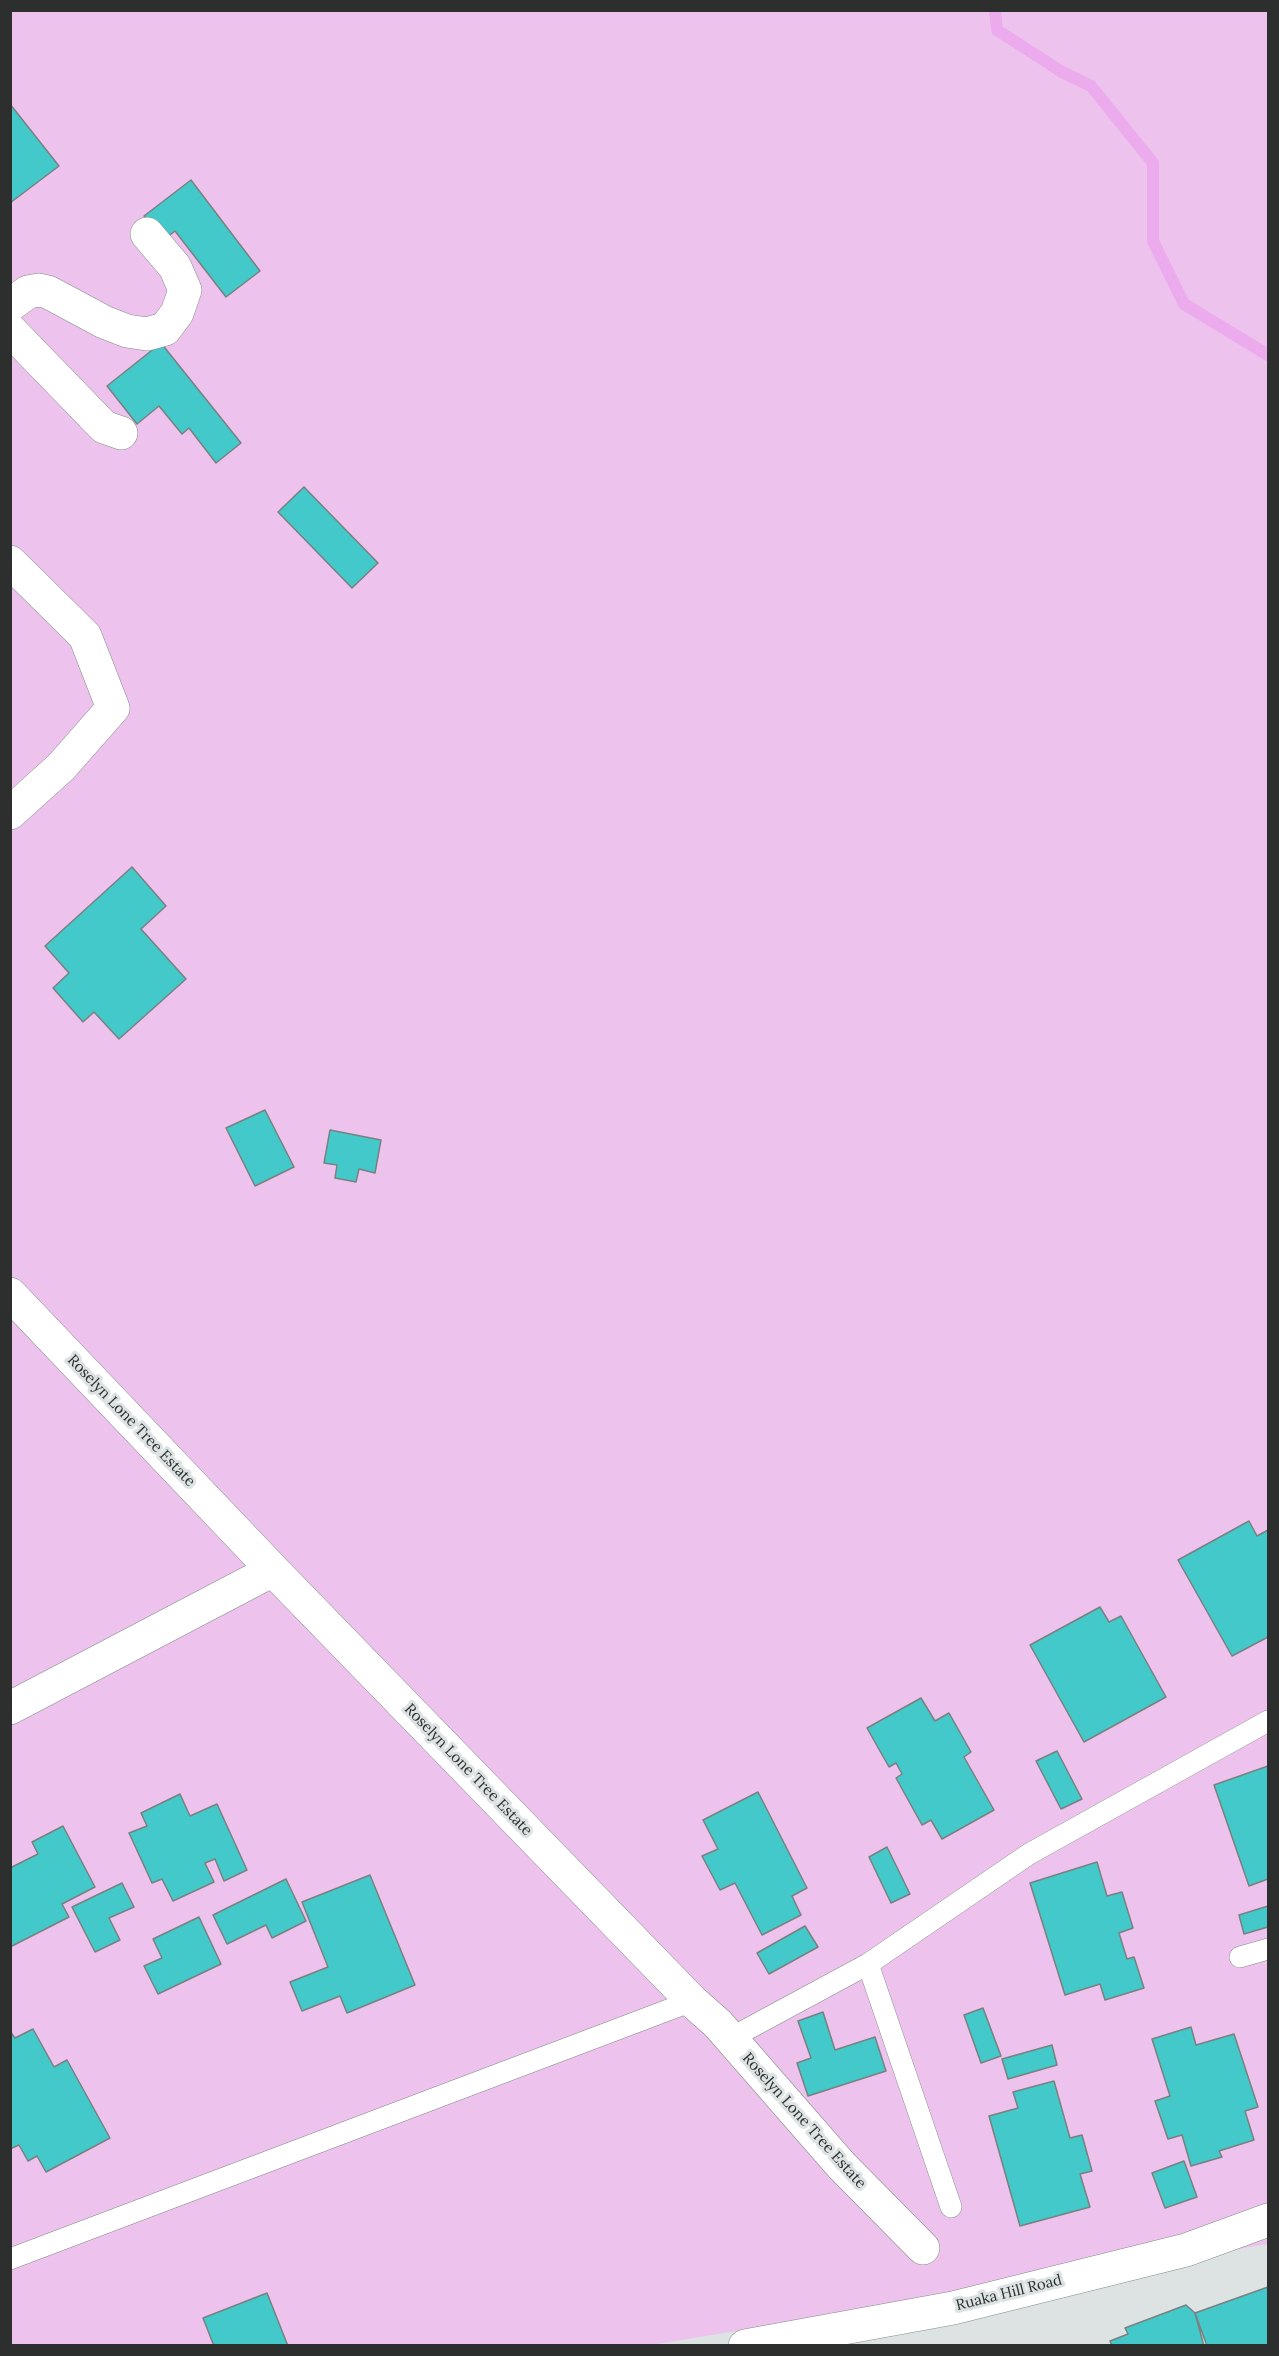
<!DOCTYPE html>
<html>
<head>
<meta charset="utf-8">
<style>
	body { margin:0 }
	#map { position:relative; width:1279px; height:2356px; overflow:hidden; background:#dde3e3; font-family:Lora,serif }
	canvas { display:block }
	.frame { position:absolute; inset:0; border:12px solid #2d2f2f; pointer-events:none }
</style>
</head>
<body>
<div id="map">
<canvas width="1279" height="2356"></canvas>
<div class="frame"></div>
</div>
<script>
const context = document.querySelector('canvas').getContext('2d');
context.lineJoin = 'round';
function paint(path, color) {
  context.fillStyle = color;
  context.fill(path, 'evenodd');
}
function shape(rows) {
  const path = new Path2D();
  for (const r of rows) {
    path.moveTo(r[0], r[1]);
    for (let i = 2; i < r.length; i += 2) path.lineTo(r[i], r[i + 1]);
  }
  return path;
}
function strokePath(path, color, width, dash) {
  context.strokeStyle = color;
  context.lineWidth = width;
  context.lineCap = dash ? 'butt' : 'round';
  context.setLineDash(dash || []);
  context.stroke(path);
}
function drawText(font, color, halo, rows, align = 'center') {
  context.font = font + ' Lora,serif';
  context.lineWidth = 6;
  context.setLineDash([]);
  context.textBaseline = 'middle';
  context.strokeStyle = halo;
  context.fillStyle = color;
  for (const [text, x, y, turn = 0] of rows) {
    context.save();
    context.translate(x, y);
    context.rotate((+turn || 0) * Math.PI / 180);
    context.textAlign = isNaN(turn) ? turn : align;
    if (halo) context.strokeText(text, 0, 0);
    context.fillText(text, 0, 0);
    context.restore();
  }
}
paint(shape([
	[11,11,1268,11,1268,2244,651,2345,11,2346]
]), '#edc3ee');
strokePath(shape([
	[995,10,997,30,1062,72,1091,86,1153,163,1153,241,1184,304,1268,355]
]), '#ebabed', 12);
const building = shape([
	[10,104,59,166,10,203,10,104],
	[191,180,260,271,226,297,175,231,162,241,144,216,191,180],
	[161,343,241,443,216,463,189,428,182,434,159,406,137,424,107,386,161,343],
	[304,487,378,563,352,588,278,512,304,487],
	[132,867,166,906,141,929,186,979,119,1039,94,1012,83,1022,53,988,69,973,45,946,132,867],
	[265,1110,294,1167,255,1186,226,1128,265,1110],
	[330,1130,381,1140,375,1173,359,1169,356,1182,335,1178,337,1165,324,1163,330,1130],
	[1249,1521,1257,1536,1268,1530,1268,1637,1232,1656,1178,1560,1249,1521],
	[1100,1607,1109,1622,1121,1616,1166,1697,1084,1742,1030,1645,1100,1607],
	[921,1698,935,1721,949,1713,971,1752,964,1757,994,1810,942,1839,931,1820,922,1825,896,1778,902,1774,896,1763,889,1767,867,1728,921,1698],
	[1057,1751,1082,1799,1061,1809,1036,1761,1057,1751],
	[1268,1766,1268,1879,1249,1886,1214,1785,1268,1766],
	[758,1792,807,1888,792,1896,801,1915,762,1935,735,1883,720,1890,702,1856,718,1849,703,1820,758,1792],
	[180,1794,190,1816,217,1804,247,1870,224,1881,215,1859,205,1863,214,1882,173,1901,162,1879,152,1883,129,1833,147,1826,141,1813,180,1794],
	[63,1826,95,1887,62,1904,69,1917,10,1947,10,1868,38,1854,32,1842,63,1826],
	[887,1847,910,1894,891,1903,869,1857,887,1847],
	[1097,1862,1107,1896,1122,1892,1133,1928,1119,1933,1127,1959,1134,1957,1144,1988,1105,2000,1100,1984,1065,1995,1030,1883,1097,1862],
	[370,1875,415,1985,347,2013,340,1996,302,2011,290,1982,328,1967,302,1902,370,1875],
	[286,1879,306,1921,272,1938,266,1925,227,1944,213,1915,286,1879],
	[122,1883,134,1907,109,1918,120,1940,95,1952,72,1907,122,1883],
	[1268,1906,1268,1927,1244,1934,1239,1915,1268,1906],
	[199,1917,221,1964,158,1994,144,1966,162,1958,153,1939,199,1917],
	[805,1926,818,1947,769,1974,757,1953,805,1926],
	[983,2008,1001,2056,981,2063,964,2015,983,2008],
	[823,2012,835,2050,875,2037,886,2071,808,2096,797,2063,811,2058,798,2021,823,2012],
	[1191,2027,1196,2045,1234,2034,1258,2107,1245,2111,1254,2140,1219,2151,1222,2157,1191,2166,1182,2135,1168,2139,1155,2101,1170,2096,1152,2039,1191,2027],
	[33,2029,54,2067,67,2060,110,2138,46,2172,37,2156,28,2161,19,2145,10,2149,10,2031,15,2038,33,2029],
	[1052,2045,1057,2065,1008,2079,1002,2059,1052,2045],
	[1054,2081,1070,2138,1082,2135,1092,2171,1080,2174,1090,2207,1020,2226,989,2116,1018,2108,1013,2092,1054,2081],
	[1184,2161,1197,2197,1165,2208,1152,2173,1184,2161],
	[1268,2287,1268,2346,1207,2346,1195,2313,1268,2287],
	[267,2293,288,2346,214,2346,203,2318,267,2293],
	[1186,2305,1195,2313,1204,2346,1112,2346,1110,2341,1128,2334,1125,2328,1186,2305]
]);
paint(building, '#43c9c9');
strokePath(building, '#7a8080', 1.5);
const service = shape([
	[1240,1957,1268,1949],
	[868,1964,951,2207],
	[731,2038,868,1964,1029,1854,1268,1721],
	[10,2259,692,2001]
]);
const minor = shape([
	[10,305,28,292,39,290,48,292,104,322,127,331,147,334,165,329,177,313,185,290,175,267,147,234],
	[10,330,104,427,121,433],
	[10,562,85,636,113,708,61,767,10,813],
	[10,1294,273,1570,692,2001,718,2024,841,2165,923,2248],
	[10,1708,273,1570],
	[745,2346,953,2308,1186,2250,1268,2220]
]);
strokePath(service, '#858b8b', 22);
strokePath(minor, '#858b8b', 34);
strokePath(service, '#fff', 21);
strokePath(minor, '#fff', 33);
drawText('15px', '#2d2f2f', '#dde3e3', [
	["Roselyn Lone Tree Estate",131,1421,46],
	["Roselyn Lone Tree Estate",468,1770,46],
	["Roselyn Lone Tree Estate",804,2121,48],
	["Ruaka Hill Road",1009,2293,-14]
]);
</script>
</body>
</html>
